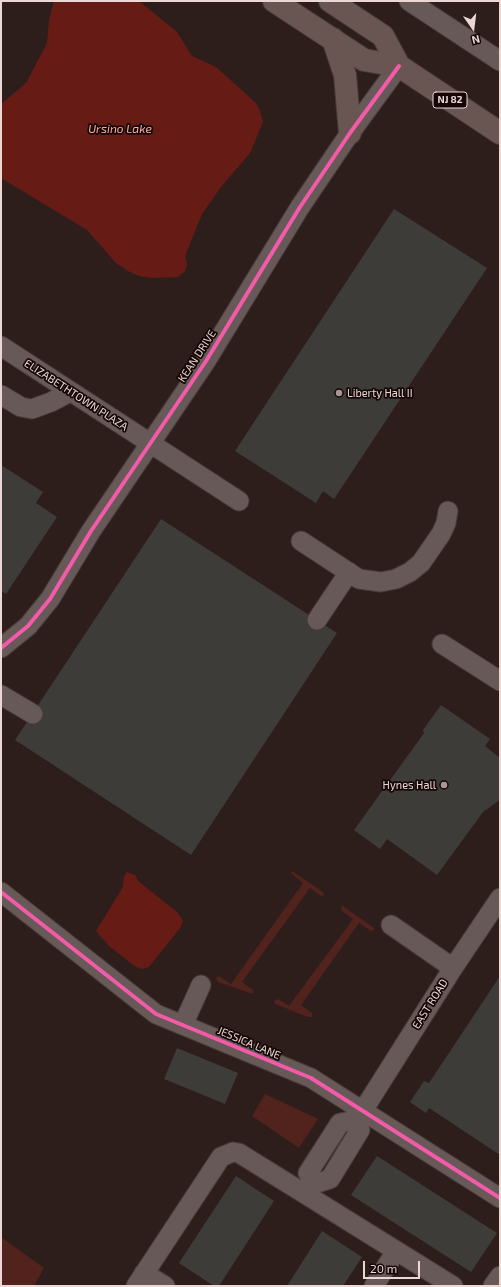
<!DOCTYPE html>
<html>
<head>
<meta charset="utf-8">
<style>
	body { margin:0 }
	#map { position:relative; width:501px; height:1287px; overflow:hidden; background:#2d1e1c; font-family:"Exo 2",sans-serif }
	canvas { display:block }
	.frame { position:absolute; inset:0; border:2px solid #ecd7d4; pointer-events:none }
	.north { position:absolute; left:453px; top:8px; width:40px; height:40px; -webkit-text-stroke:3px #140706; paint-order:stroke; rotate:166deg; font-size:11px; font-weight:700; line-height:16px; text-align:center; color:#ecd7d4 }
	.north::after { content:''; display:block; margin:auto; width:14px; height:18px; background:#ecd7d4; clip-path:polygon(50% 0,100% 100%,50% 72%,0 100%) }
	.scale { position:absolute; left:363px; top:1261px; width:57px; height:18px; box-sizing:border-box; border:2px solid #ecd7d4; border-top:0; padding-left:5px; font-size:12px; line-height:14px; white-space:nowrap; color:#ecd7d4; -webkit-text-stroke:3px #140706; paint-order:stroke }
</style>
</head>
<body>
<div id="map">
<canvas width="501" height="1287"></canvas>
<div class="frame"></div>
<div class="north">N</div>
<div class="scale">20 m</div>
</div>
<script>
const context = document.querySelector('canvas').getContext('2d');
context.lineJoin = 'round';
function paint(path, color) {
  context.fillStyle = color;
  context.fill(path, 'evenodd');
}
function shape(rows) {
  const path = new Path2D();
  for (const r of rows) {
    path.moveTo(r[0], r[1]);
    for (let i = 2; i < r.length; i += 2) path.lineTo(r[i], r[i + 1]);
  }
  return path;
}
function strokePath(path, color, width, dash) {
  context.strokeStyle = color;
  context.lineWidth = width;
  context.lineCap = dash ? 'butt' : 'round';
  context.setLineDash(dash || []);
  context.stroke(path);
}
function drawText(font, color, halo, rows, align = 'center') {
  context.font = font + ' "Exo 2",sans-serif';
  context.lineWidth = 3.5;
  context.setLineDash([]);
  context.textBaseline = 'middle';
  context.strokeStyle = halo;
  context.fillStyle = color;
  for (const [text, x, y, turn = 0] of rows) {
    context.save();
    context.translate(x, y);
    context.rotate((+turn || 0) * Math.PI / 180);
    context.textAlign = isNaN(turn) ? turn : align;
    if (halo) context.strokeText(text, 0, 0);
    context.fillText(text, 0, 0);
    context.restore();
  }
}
paint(shape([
	[292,871,323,892,324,895,321,896,310,888,242,982,253,990,253,994,218,982,216,978,219,976,231,984,303,883,291,873],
	[343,906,374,928,374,930,371,931,359,923,301,1005,312,1013,312,1017,308,1017,275,1004,274,1001,278,999,289,1006,353,919,341,910,341,907],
	[265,1094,318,1119,299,1148,252,1116],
	[1,1237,44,1268,34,1286,1,1286]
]), '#52221d');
paint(shape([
	[54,1,139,1,177,32,192,56,216,67,256,103,260,111,263,122,250,153,221,187,202,214,185,256,187,264,185,271,178,277,153,278,139,276,128,271,116,263,87,230,1,178,1,104,26,83,47,43,49,20],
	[127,872,135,875,138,881,177,912,183,921,180,928,149,967,142,969,136,967,109,946,96,931,123,887,124,876]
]), '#671b15');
paint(shape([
	[394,209,487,268,334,499,323,491,316,503,235,451],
	[1,465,43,492,36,503,57,517,6,594,1,591],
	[161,519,337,633,191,855,15,740],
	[441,705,490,739,485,746,500,758,500,800,483,812,437,875,387,839,380,849,354,830,424,733,423,730],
	[500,976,500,1155,429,1108,426,1113,410,1102,424,1081,429,1083],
	[177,1048,238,1073,225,1104,164,1079],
	[377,1156,497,1233,471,1272,351,1195],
	[236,1176,274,1201,219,1286,214,1286,179,1263],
	[322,1231,362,1257,343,1286,287,1286]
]), '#3d3c39');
const minor = shape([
	[409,1,500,61],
	[1,346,239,501],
	[1,395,21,407,32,409,51,402,70,392],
	[301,541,359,579,381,582,396,579,410,572,421,563,441,534,446,523,448,511],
	[317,620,349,572],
	[442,644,500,681],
	[1,648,28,626,50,599,91,531,206,361,300,207,350,133,399,66],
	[1,695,33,714],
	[1,892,156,1014,311,1078,500,1198],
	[391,925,453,968],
	[183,1025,201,985],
	[314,1184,308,1173,340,1123,357,1120,453,968,500,898],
	[308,1194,314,1184,330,1179,360,1130,357,1120],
	[144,1273,165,1286],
	[136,1286,221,1157,233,1152,239,1153,453,1286],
	[374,1286,396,1251],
	[493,1286,500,1276]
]);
const major = shape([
	[274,1,364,60,399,66,500,133],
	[330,1,383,36,399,66],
	[333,39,345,75,350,133]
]);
strokePath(minor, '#483a39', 21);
strokePath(major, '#483a39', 24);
strokePath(minor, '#665957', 19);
strokePath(major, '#695653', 22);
strokePath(shape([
	[1,648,28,626,50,599,91,531,206,361,300,207,350,133,399,66],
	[1,892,156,1014,311,1078,500,1198]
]), '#f35aa7', 4);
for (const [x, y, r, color] of [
	[339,393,4,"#a99694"],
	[444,785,4,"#a99694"]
]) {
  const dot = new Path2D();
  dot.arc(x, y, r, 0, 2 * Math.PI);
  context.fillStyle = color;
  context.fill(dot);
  strokePath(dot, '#140706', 1.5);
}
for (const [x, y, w] of [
	[450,100,34]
]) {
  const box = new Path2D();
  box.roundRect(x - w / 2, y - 8, w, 16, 3);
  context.fillStyle = '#140706';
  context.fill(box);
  strokePath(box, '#ecd7d4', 1);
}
drawText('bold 10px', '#ecd7d4', null, [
	["NJ 82",450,100]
]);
drawText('11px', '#ecd7d4', '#140706', [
	["KEAN DRIVE",197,356,-57],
	["ELIZABETHTOWN PLAZA",76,395,33],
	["EAST ROAD",430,1004,-58],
	["JESSICA LANE",249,1043,23]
]);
drawText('11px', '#ecd7d4', '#140706', [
	["Liberty Hall II",347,393],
	["Hynes Hall",436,785,"right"]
], 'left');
drawText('italic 12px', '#f8aea3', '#140706', [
	["Ursino Lake",120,129]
]);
</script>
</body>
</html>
